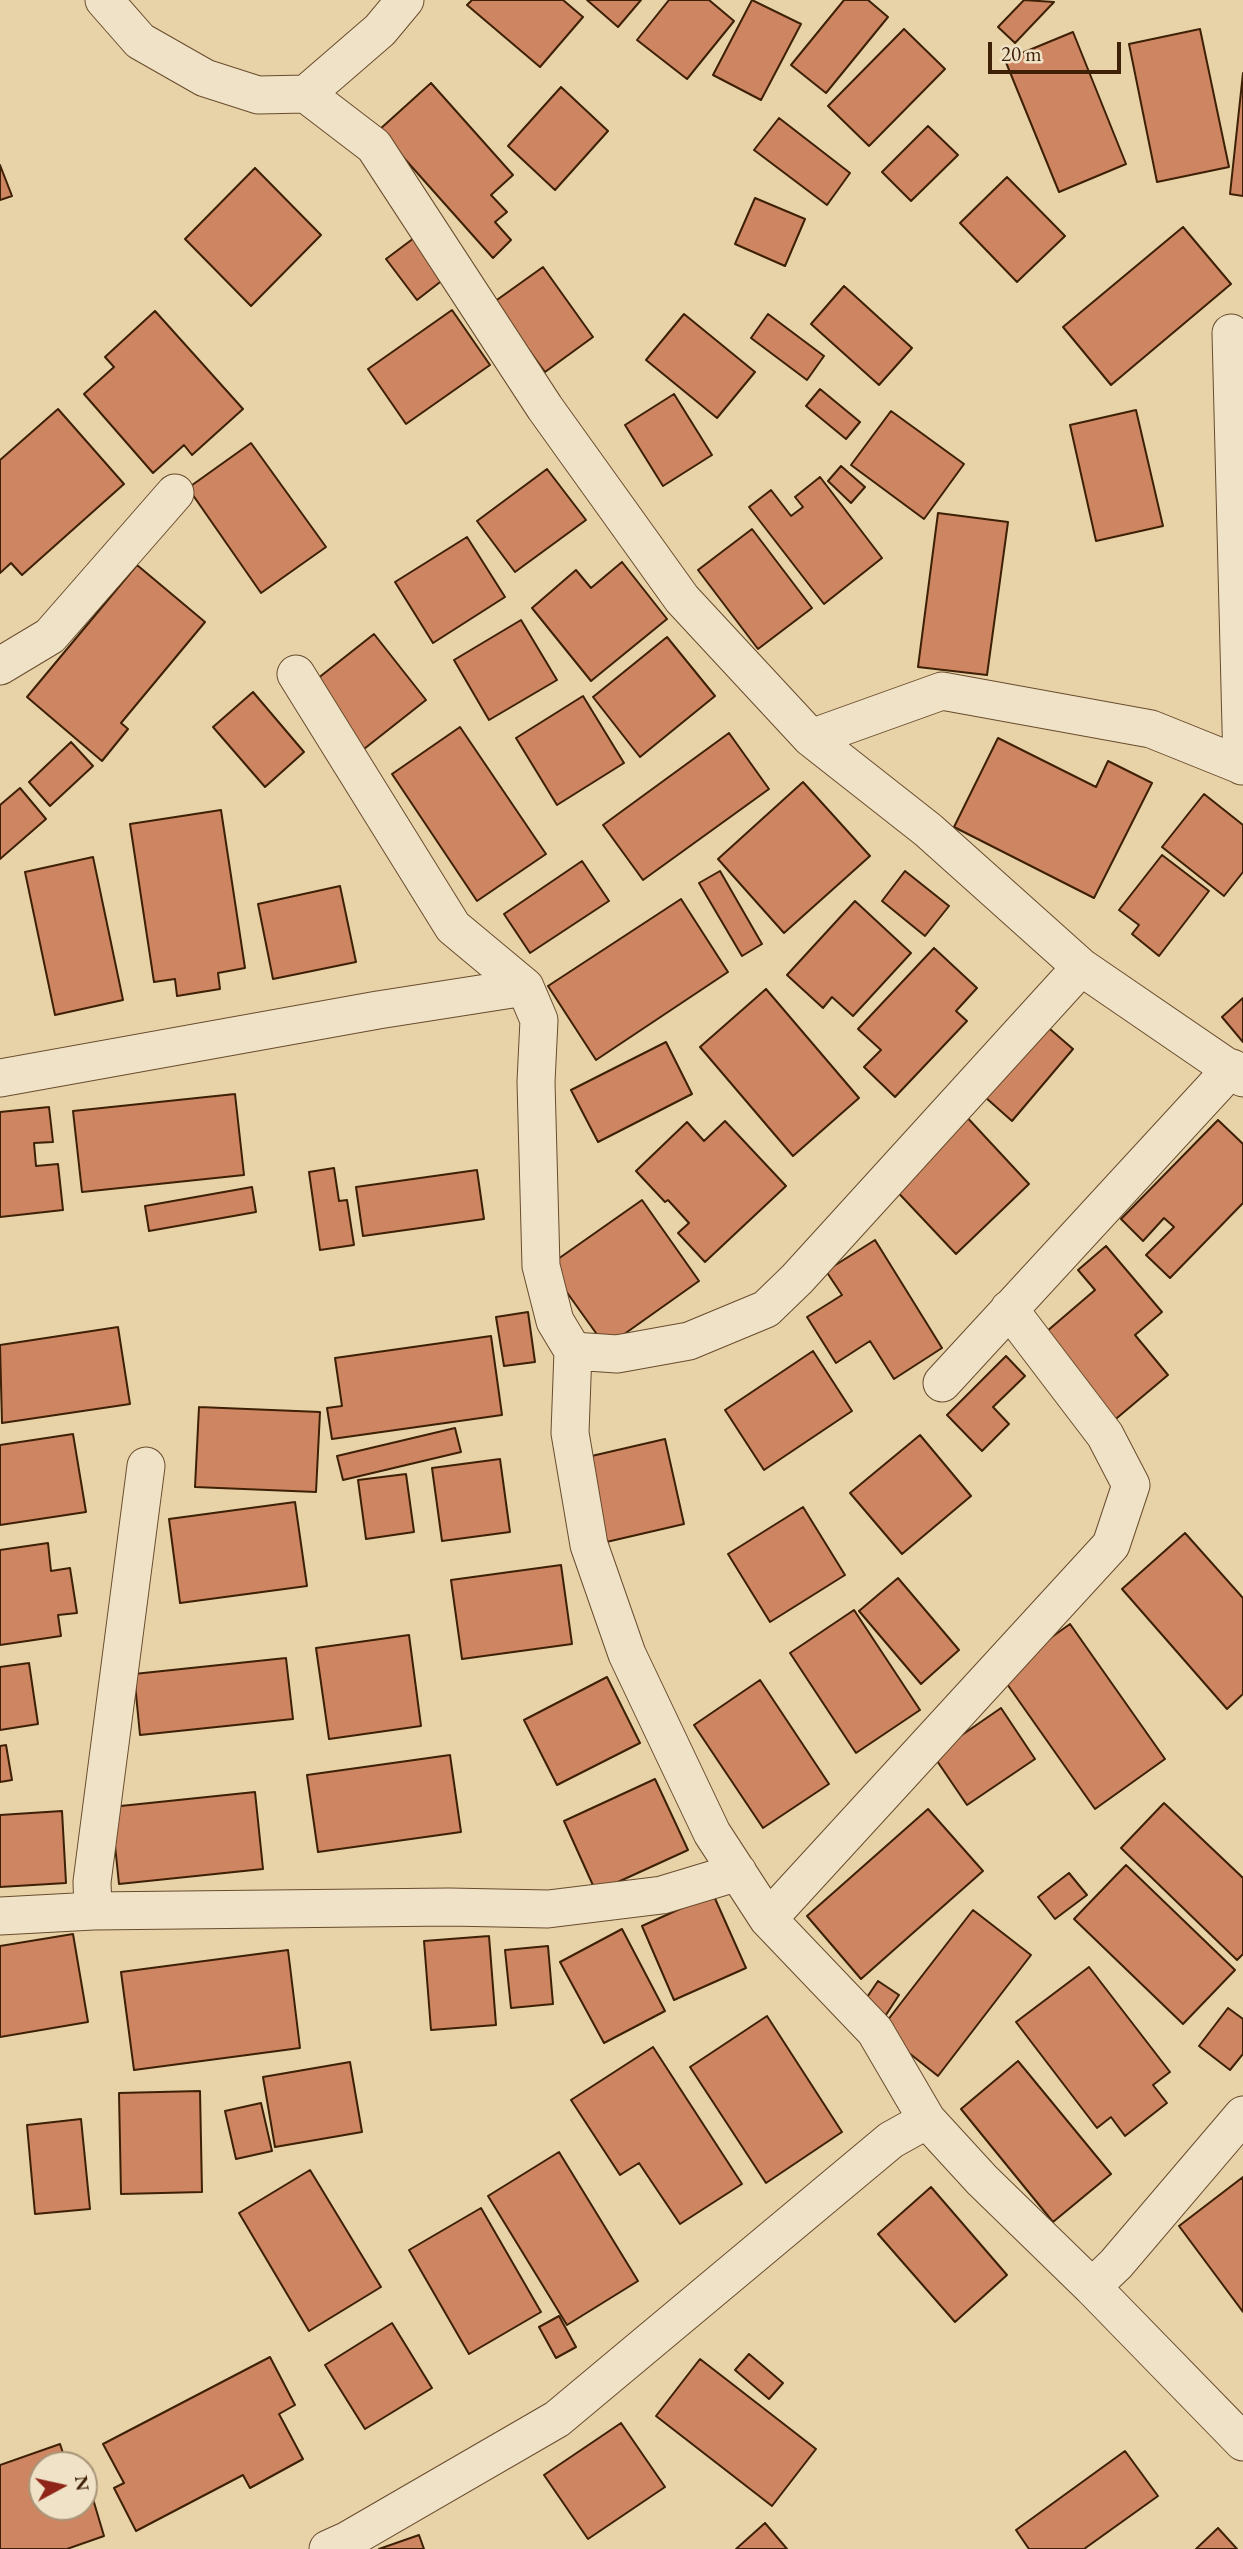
<!DOCTYPE html>
<html>
<head>
<meta charset="utf-8">
<style>
	body { margin:0 }
	#map { position:relative; width:1243px; height:2549px; overflow:hidden; background:#e8d2a7; font-family:"EB Garamond",serif }
	canvas { display:block }
	.north { position:absolute; left:28px; top:2451px; width:70px; height:70px; box-sizing:border-box; background:#f0e2c6; border:2px solid #a89479; border-radius:50%; rotate:82deg; font-size:19px; font-weight:700; line-height:28px; text-align:center; color:#3d2005 }
	.north::after { content:''; display:block; margin:auto; width:24px; height:32px; background:#8f2418; clip-path:polygon(50% 0,100% 100%,50% 72%,0 100%) }
	.scale { position:absolute; left:988px; top:42px; width:133px; height:32px; box-sizing:border-box; border:4px solid #3d2005; border-top:0; padding-left:9px; font-size:21px; line-height:24px; white-space:nowrap; color:#3d2005; -webkit-text-stroke:5px #f0e2c6; paint-order:stroke }
</style>
</head>
<body>
<div id="map">
<canvas width="1243" height="2549"></canvas>
<div class="north">N</div>
<div class="scale">20 m</div>
</div>
<script>
const context = document.querySelector('canvas').getContext('2d');
context.lineJoin = 'round';
function paint(path, color) {
  context.fillStyle = color;
  context.fill(path, 'evenodd');
}
function shape(rows) {
  const path = new Path2D();
  for (const r of rows) {
    path.moveTo(r[0], r[1]);
    for (let i = 2; i < r.length; i += 2) path.lineTo(r[i], r[i + 1]);
  }
  return path;
}
function strokePath(path, color, width, dash) {
  context.strokeStyle = color;
  context.lineWidth = width;
  context.lineCap = dash ? 'butt' : 'round';
  context.setLineDash(dash || []);
  context.stroke(path);
}
const building = shape([
	[472,0,563,0,583,17,540,67,467,5,472,0],
	[587,0,641,0,618,27,587,0],
	[669,0,709,0,734,21,687,79,637,40,669,0],
	[752,0,801,24,761,100,713,75,752,0],
	[844,0,868,0,888,17,826,93,791,65,844,0],
	[1024,0,1054,2,1015,43,998,27,1024,0],
	[904,29,945,69,869,146,828,106,904,29],
	[1200,29,1229,167,1157,182,1129,44,1200,29],
	[1073,32,1126,164,1059,192,1005,60,1073,32],
	[1243,73,1243,196,1230,194,1243,73],
	[431,83,513,175,491,195,507,212,495,222,511,240,493,258,379,130,431,83],
	[561,87,608,131,555,190,508,146,561,87],
	[779,118,850,173,827,205,754,150,779,118],
	[928,126,958,155,911,201,882,172,928,126],
	[0,165,12,196,0,200,0,165],
	[255,168,321,235,251,306,185,239,255,168],
	[1007,177,1065,236,1017,282,960,223,1007,177],
	[755,198,805,219,785,266,735,244,755,198],
	[1183,227,1231,284,1111,385,1063,327,1183,227],
	[414,238,444,279,417,300,386,259,414,238],
	[543,267,593,337,545,372,494,302,543,267],
	[844,286,912,348,879,385,811,324,844,286],
	[452,310,490,365,406,424,368,369,452,310],
	[155,311,243,409,192,455,184,445,153,473,84,394,114,367,105,357,155,311],
	[684,314,755,372,717,418,646,360,684,314],
	[768,314,824,356,807,380,751,338,768,314],
	[820,389,860,422,846,439,806,406,820,389],
	[674,394,712,455,663,486,625,425,674,394],
	[58,409,124,484,22,575,11,563,0,573,0,460,58,409],
	[1136,410,1163,526,1096,541,1070,425,1136,410],
	[891,411,964,464,924,519,851,465,891,411],
	[251,443,326,547,261,593,188,488,251,443],
	[841,466,865,487,851,503,828,481,841,466],
	[547,469,586,520,515,572,477,521,547,469],
	[820,477,882,558,824,604,749,507,771,490,791,516,803,507,795,497,820,477],
	[938,513,1008,522,987,675,918,667,938,513],
	[752,529,812,608,758,649,698,570,752,529],
	[467,537,505,597,433,643,395,582,467,537],
	[622,562,667,619,591,681,532,608,576,570,591,588,622,562],
	[137,565,205,622,121,723,128,729,102,761,27,697,137,565],
	[521,620,557,680,489,720,454,660,521,620],
	[374,634,426,700,364,749,312,683,374,634],
	[667,637,715,696,640,757,593,697,667,637],
	[253,692,304,752,265,787,213,727,253,692],
	[583,696,624,763,557,805,516,738,583,696],
	[460,727,546,854,477,901,392,774,460,727],
	[729,733,769,789,643,880,603,825,729,733],
	[998,738,1096,787,1108,761,1152,783,1094,898,954,827,998,738],
	[71,742,93,766,50,806,29,782,71,742],
	[803,782,870,856,784,933,718,859,803,782],
	[20,788,46,819,0,859,0,805,20,788],
	[1204,794,1243,825,1243,872,1224,896,1162,847,1204,794],
	[221,810,245,968,218,973,220,989,177,996,175,979,154,982,130,824,221,810],
	[1162,855,1209,891,1159,956,1132,934,1139,925,1119,910,1162,855],
	[93,857,123,1000,55,1015,25,872,93,857],
	[582,861,609,901,530,953,504,914,582,861],
	[720,871,762,944,742,956,699,883,720,871],
	[905,871,949,906,925,936,882,901,905,871],
	[340,886,356,962,273,979,258,904,340,886],
	[681,899,728,972,596,1060,548,986,681,899],
	[855,901,911,953,853,1016,832,997,823,1008,787,975,855,901],
	[934,948,977,988,956,1011,967,1021,895,1097,864,1067,881,1050,858,1029,934,948],
	[766,989,859,1098,793,1156,700,1047,766,989],
	[1243,998,1243,1042,1222,1017,1243,998],
	[1036,1017,1073,1049,1012,1121,976,1089,1036,1017],
	[666,1042,692,1094,598,1142,571,1090,666,1042],
	[235,1094,244,1175,82,1192,73,1111,235,1094],
	[49,1107,53,1142,34,1143,36,1166,58,1164,63,1210,0,1217,0,1112,49,1107],
	[963,1113,1029,1184,956,1254,890,1184,963,1113],
	[1218,1120,1243,1144,1243,1203,1170,1278,1146,1255,1174,1227,1164,1218,1143,1241,1121,1219,1218,1120],
	[725,1121,786,1186,705,1262,678,1233,689,1223,668,1200,665,1202,636,1171,687,1122,704,1141,725,1121],
	[334,1168,339,1201,347,1200,354,1245,320,1250,309,1172,334,1168],
	[477,1170,484,1219,363,1236,356,1187,477,1170],
	[252,1187,256,1212,149,1231,145,1206,252,1187],
	[642,1200,699,1281,606,1347,548,1266,642,1200],
	[875,1240,942,1348,894,1379,870,1341,836,1363,807,1317,842,1295,826,1271,875,1240],
	[1106,1246,1162,1312,1135,1335,1168,1375,1111,1423,1039,1338,1095,1290,1078,1270,1106,1246],
	[528,1312,535,1362,504,1366,496,1317,528,1312],
	[118,1327,130,1404,2,1423,0,1345,118,1327],
	[491,1336,502,1415,332,1439,327,1408,342,1406,335,1358,491,1336],
	[813,1351,852,1411,764,1470,725,1410,813,1351],
	[1006,1356,1025,1376,993,1407,1009,1424,982,1451,947,1415,1006,1356],
	[199,1407,320,1412,316,1492,195,1487,199,1407],
	[455,1428,461,1452,343,1480,337,1456,455,1428],
	[73,1434,86,1512,0,1525,0,1445,73,1434],
	[920,1435,971,1496,902,1554,850,1493,920,1435],
	[665,1439,684,1524,602,1543,583,1458,665,1439],
	[500,1459,510,1532,442,1541,432,1468,500,1459],
	[406,1474,414,1532,366,1539,358,1480,406,1474],
	[295,1502,307,1586,180,1603,169,1519,295,1502],
	[803,1507,845,1575,770,1622,728,1554,803,1507],
	[1185,1533,1243,1598,1243,1694,1227,1709,1122,1589,1185,1533],
	[48,1543,51,1571,70,1568,77,1613,58,1615,61,1636,0,1645,0,1550,48,1543],
	[561,1565,572,1644,462,1659,451,1580,561,1565],
	[898,1578,959,1650,921,1684,859,1611,898,1578],
	[854,1610,920,1710,856,1753,790,1653,854,1610],
	[1070,1624,1165,1759,1095,1809,1000,1674,1070,1624],
	[409,1635,421,1726,329,1739,316,1648,409,1635],
	[286,1658,293,1719,140,1735,134,1674,286,1658],
	[29,1663,38,1724,0,1730,0,1667,29,1663],
	[607,1677,640,1743,557,1785,524,1720,607,1677],
	[760,1680,829,1784,763,1828,694,1725,760,1680],
	[1001,1708,1035,1759,967,1805,933,1755,1001,1708],
	[6,1745,12,1780,0,1782,0,1746,6,1745],
	[450,1755,461,1832,318,1852,307,1775,450,1755],
	[655,1779,688,1850,596,1892,564,1821,655,1779],
	[255,1792,263,1869,119,1884,111,1807,255,1792],
	[1164,1803,1243,1878,1243,1954,1237,1960,1121,1848,1164,1803],
	[928,1809,983,1871,861,1979,807,1916,928,1809],
	[62,1811,66,1883,0,1887,0,1815,62,1811],
	[1126,1865,1235,1970,1183,2024,1074,1919,1126,1865],
	[1069,1873,1087,1895,1055,1919,1038,1897,1069,1873],
	[713,1894,746,1968,674,2000,642,1926,713,1894],
	[973,1910,1031,1955,938,2076,880,2030,973,1910],
	[622,1929,665,2011,604,2043,560,1962,622,1929],
	[73,1934,88,2022,0,2037,0,1946,73,1934],
	[489,1936,496,2025,431,2030,424,1941,489,1936],
	[548,1946,553,2004,511,2008,505,1950,548,1946],
	[288,1950,300,2048,134,2070,121,1972,288,1950],
	[1089,1967,1170,2072,1153,2085,1167,2103,1125,2136,1111,2117,1097,2128,1016,2022,1089,1967],
	[878,1981,899,1995,880,2024,859,2009,878,1981],
	[1228,2008,1243,2019,1243,2054,1230,2070,1199,2046,1228,2008],
	[767,2016,842,2132,766,2183,690,2067,767,2016],
	[653,2047,742,2184,680,2224,639,2163,620,2175,571,2100,653,2047],
	[1018,2061,1111,2174,1053,2222,961,2109,1018,2061],
	[350,2062,362,2132,275,2147,263,2077,350,2062],
	[200,2091,202,2192,121,2194,119,2093,200,2091],
	[261,2103,272,2151,236,2159,225,2111,261,2103],
	[81,2119,90,2209,35,2214,27,2125,81,2119],
	[559,2152,638,2281,567,2325,488,2196,559,2152],
	[310,2170,381,2287,309,2331,239,2213,310,2170],
	[1243,2177,1243,2312,1179,2226,1243,2177],
	[931,2187,1007,2275,955,2322,878,2234,931,2187],
	[481,2208,541,2312,469,2354,409,2250,481,2208],
	[559,2316,576,2347,556,2358,539,2327,559,2316],
	[392,2323,432,2388,365,2429,325,2365,392,2323],
	[749,2354,783,2383,769,2399,735,2370,749,2354],
	[270,2357,295,2405,279,2414,303,2459,250,2488,243,2475,136,2531,114,2488,124,2483,103,2444,270,2357],
	[700,2359,816,2449,772,2506,656,2416,700,2359],
	[621,2423,665,2487,588,2539,544,2475,621,2423],
	[60,2444,67,2465,42,2465,42,2507,84,2507,84,2502,93,2499,104,2536,67,2549,0,2549,0,2465,60,2444],
	[1125,2451,1158,2496,1084,2549,1029,2549,1016,2530,1125,2451],
	[765,2523,787,2549,736,2549,765,2523],
	[1218,2528,1237,2549,1196,2549,1218,2528],
	[419,2535,424,2549,379,2549,419,2535]
]);
paint(building, '#cd8661');
strokePath(building, '#3d2005', 2);
const street = shape([
	[104,0,140,41,205,78,258,95,306,94,380,30,405,0],
	[306,94,374,146,545,408,682,599,811,738,928,830,1081,967,1243,1078],
	[1231,333,1242,766],
	[0,666,50,636,175,493],
	[296,674,453,927,525,987,539,1020,536,1082,541,1266,555,1321,573,1351,617,1354,689,1341,766,1309,797,1279,1081,967],
	[811,738,942,691,1151,729,1243,766],
	[0,1078,378,1010,525,987],
	[573,1351,570,1433,589,1545,627,1654,712,1833,768,1919,875,2031,927,2120],
	[942,1383,1232,1068],
	[93,1911,92,1882,146,1466],
	[0,1916,93,1911,449,1907,548,1909,662,1895,738,1872],
	[768,1919,1111,1545,1131,1485,1105,1435,1009,1309],
	[1092,2287,1116,2264,1243,2115],
	[328,2549,348,2540,557,2419,891,2140,927,2120,982,2180,1092,2287,1243,2442]
]);
strokePath(street, '#684c2e', 39);
strokePath(street, '#f0e2c6', 37);
</script>
</body>
</html>
